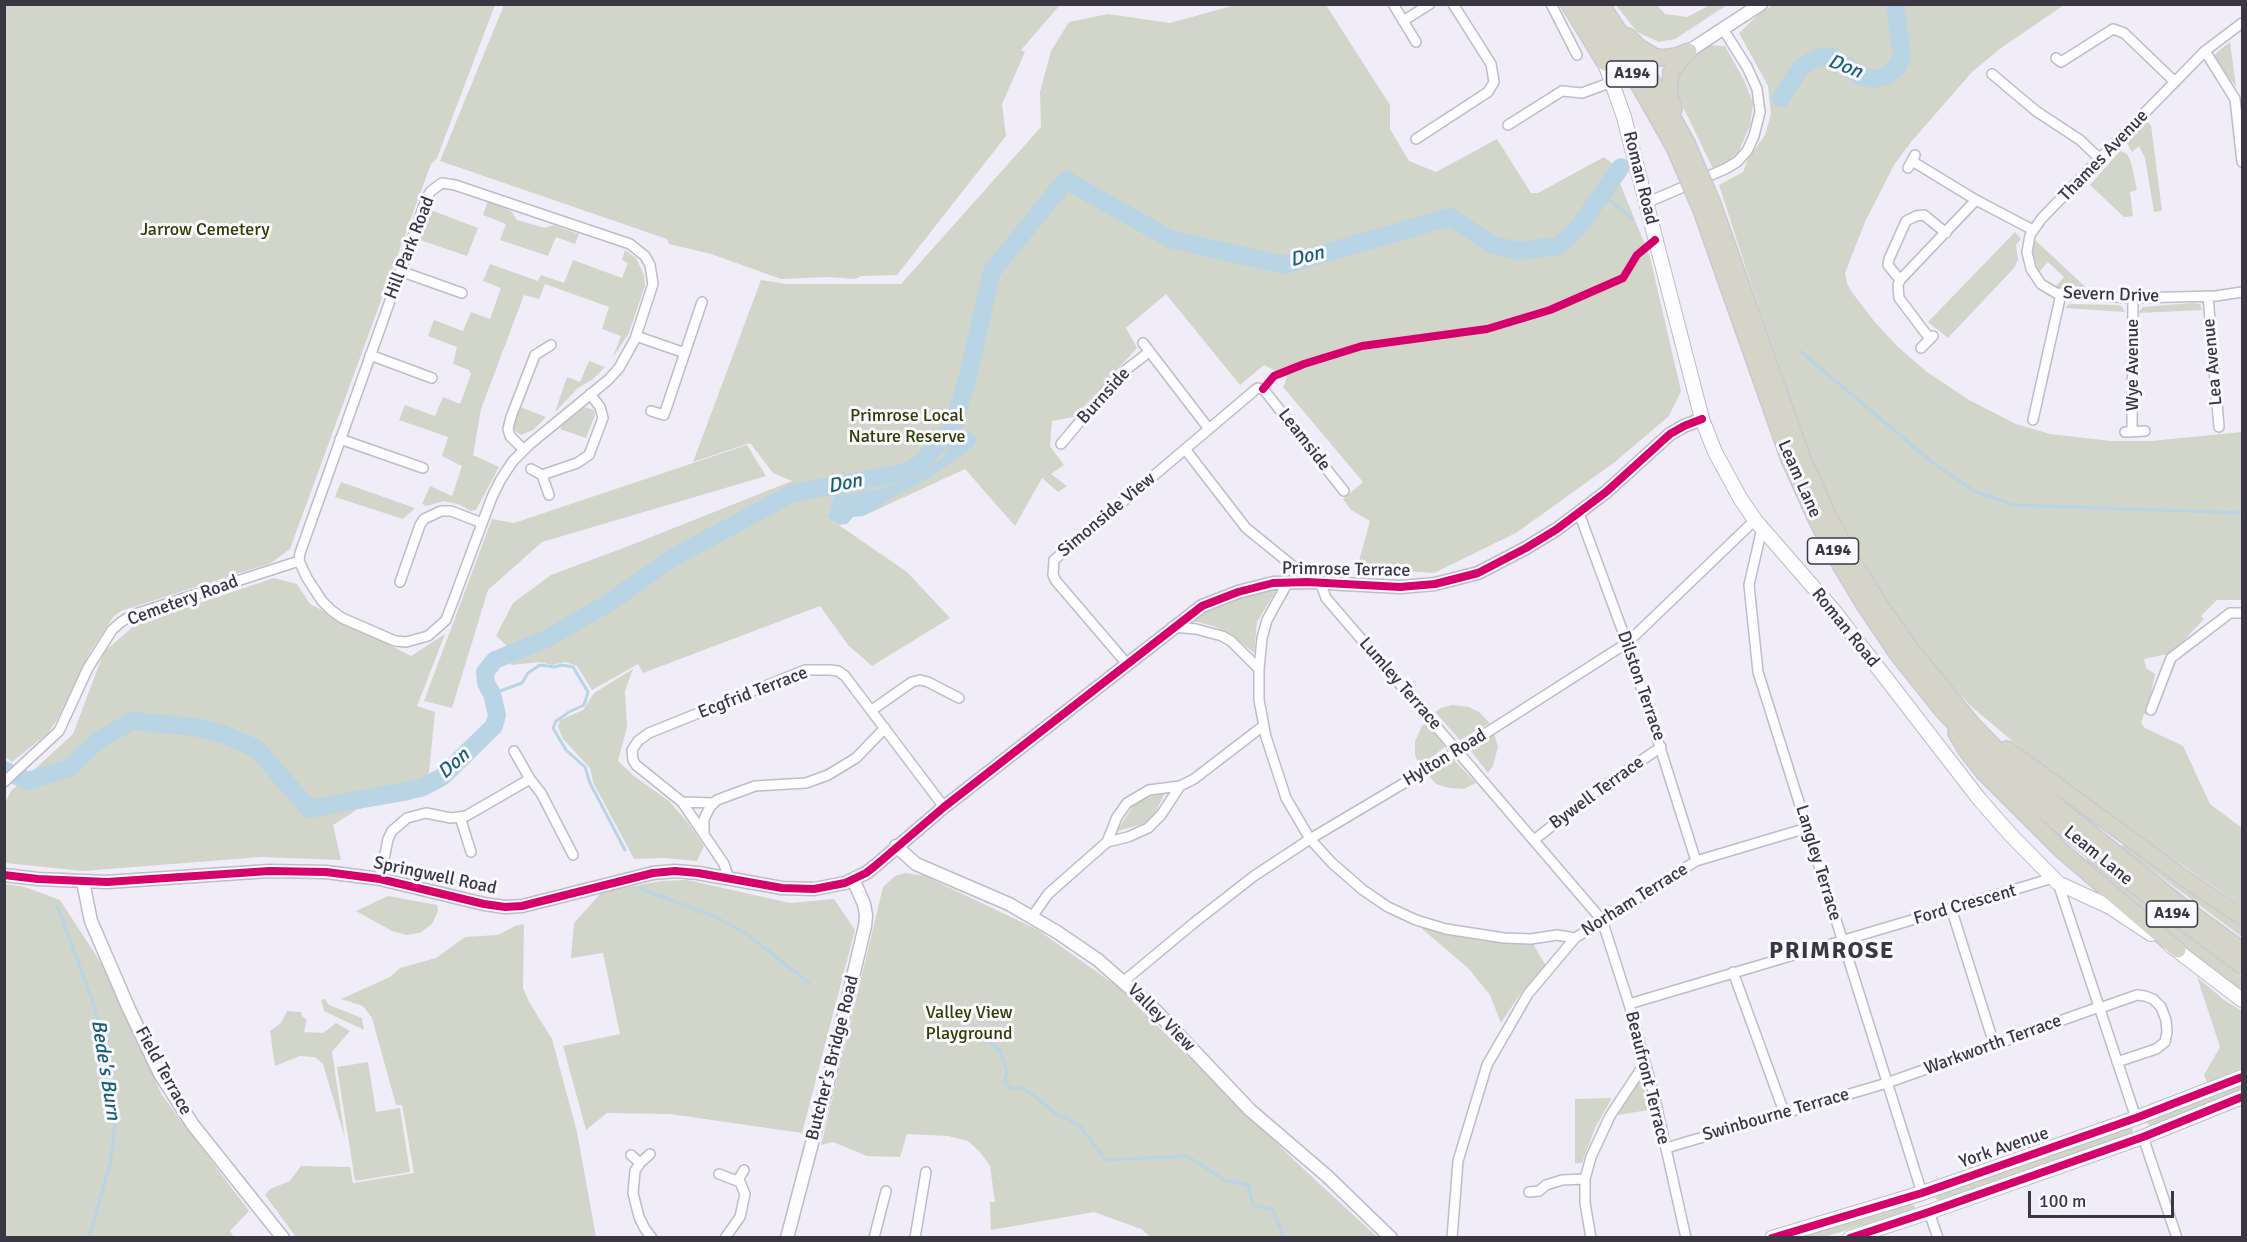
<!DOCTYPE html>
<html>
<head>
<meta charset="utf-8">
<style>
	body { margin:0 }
	#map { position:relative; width:2247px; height:1242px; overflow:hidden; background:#f0edf8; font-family:Signika,sans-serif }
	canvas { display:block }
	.frame { position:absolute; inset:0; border:6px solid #3a3743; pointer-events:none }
	.scale { position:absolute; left:2028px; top:1191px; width:146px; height:27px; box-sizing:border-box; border:3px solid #3a3743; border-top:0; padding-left:8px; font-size:18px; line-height:21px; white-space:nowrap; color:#3a3743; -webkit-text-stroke:4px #faf9ff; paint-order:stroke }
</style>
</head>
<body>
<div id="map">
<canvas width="2247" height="1242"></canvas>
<div class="frame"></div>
<div class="scale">100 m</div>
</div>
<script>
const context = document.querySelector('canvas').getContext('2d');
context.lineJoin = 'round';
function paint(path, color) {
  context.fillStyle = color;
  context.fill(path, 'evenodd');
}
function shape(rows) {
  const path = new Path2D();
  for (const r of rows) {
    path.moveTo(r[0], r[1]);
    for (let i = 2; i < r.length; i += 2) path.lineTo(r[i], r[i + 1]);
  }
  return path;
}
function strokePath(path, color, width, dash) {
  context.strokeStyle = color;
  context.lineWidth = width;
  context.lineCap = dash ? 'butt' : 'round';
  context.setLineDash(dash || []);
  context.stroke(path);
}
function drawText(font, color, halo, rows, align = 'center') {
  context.font = font + ' Signika,sans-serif';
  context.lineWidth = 6;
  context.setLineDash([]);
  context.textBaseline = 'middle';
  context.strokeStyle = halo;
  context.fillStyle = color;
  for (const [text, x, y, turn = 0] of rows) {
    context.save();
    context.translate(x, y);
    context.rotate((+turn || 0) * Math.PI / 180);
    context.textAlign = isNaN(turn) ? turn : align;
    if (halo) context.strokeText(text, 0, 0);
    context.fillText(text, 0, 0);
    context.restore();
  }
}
paint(shape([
	[4,5,495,5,437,158,431,164,290,549,271,563,121,611,114,616,90,652,57,720,47,734,12,762,4,756],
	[504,5,504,4,1060,5,1021,50,1025,52,1002,104,1006,136,897,275,861,276,855,279,828,277,781,279,711,254,669,244,667,239,440,161],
	[1235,5,1326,5,1390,105,1390,129,1409,161,1436,172,1497,139,1531,193,1538,193,1604,157,1613,164,1621,172,1617,176,1650,257,1681,391,1669,416,1615,462,1516,533,1434,573,1357,568,1370,521,1351,510,1343,499,1363,482,1283,387,1287,377,1264,365,1240,385,1166,294,1126,328,1137,348,1074,417,1052,421,1050,446,1064,465,1051,474,1067,486,1058,492,1042,478,1015,526,965,469,874,511,834,496,827,517,907,572,950,618,872,666,848,645,820,606,643,673,638,664,592,690,577,666,565,662,552,665,540,662,511,665,510,657,517,655,496,636,513,603,551,575,626,547,792,481,773,473,750,443,693,462,761,280,787,284,901,284,1041,127,1040,92,1051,51,1069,22,1108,14,1170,23],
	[1616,5,1657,5,1665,14,1687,17,1710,5,1727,5,1675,39,1659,42,1637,32],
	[1773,5,2064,5,2001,48,1972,72,1911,142,1894,165,1865,222,1845,273,1847,283,1851,291,1874,321,1898,347,1927,372,1969,400,2016,424,2050,434,2111,441,2151,441,2242,432,2242,600,2217,600,2201,616,2204,619,2176,649,2168,654,2144,659,2146,668,2155,674,2147,714,2144,714,2141,723,2145,728,2183,746,2210,804,2242,828,2242,906,2103,811,2029,755,1972,707,1945,679,1903,628,1837,515,1815,469,1750,281,1719,185,1743,172,1748,159,1765,135,1771,114,1768,86,1739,33,1759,14],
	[2230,42,2236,87,2214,58,2214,55],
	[1709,45,1725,46,1744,80,1753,103,1750,126,1739,151,1723,166,1714,171,1674,88,1675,77,1684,62],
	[2147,122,2151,125,2162,211,2154,212,2145,158,2139,146,2132,152,2127,143,2128,137],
	[2120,151,2127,154,2131,162,2137,190,2130,192,2133,216,2124,217,2090,185],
	[488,201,511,211,517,220,545,228,553,225,579,234,575,244,556,237,548,256,500,240,506,224,483,215],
	[428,209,478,228,467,256,417,239],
	[2015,232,2021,239,2016,245,2018,260,2014,268,1948,338,1928,322],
	[2034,239,2092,293,2055,287,2064,277,2048,262,2039,272,2033,254],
	[625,250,636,258,644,275,645,286,628,335,613,357,621,336,602,329,609,307,545,284,539,299,524,295,481,409,473,455,499,467,476,510,471,511,458,504,443,501,427,506,422,504,430,486,452,496,462,466,442,456,448,437,399,420,405,405,435,416,443,397,460,404,471,374,469,370,453,364,457,347,428,336,434,320,463,331,471,312,490,319,501,288,483,281,490,264,538,281,541,275,564,283,573,260,622,278,628,263,622,260],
	[2194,303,2200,304,2202,310,2138,313,2143,307],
	[2069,304,2118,305,2122,307,2125,312,2065,308],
	[589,361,605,367,593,379,578,388,555,412,567,377,580,382],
	[520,407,546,417,533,430,521,435,516,432,513,427],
	[585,407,594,410,595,415,586,438,560,429,563,424],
	[747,445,766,476,542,542,488,590,452,708,424,701,492,519,514,523],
	[341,482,415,508,403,519,335,497],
	[274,578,297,584,310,604,411,656,445,634,417,706,435,712,429,772,411,800,358,809,333,825,341,860,261,857,83,871,6,863,5,860,4,805,11,791,73,734,104,652,136,624],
	[1277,589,1257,622,1254,653,1231,634,1213,626,1193,621,1202,613,1222,603],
	[633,669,625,691,627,727,618,761,634,776,669,801,689,824,704,846,697,861,664,858,634,859,593,782,590,768,563,739,558,727,560,720,583,710,594,693],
	[1453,705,1469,707,1479,712,1490,723,1460,740,1435,712,1441,708],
	[1426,722,1445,747,1420,766,1415,755,1415,741,1422,726],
	[1494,733,1498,747,1493,766,1488,773,1470,750],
	[1454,760,1476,783,1464,789,1449,788,1436,784,1429,776],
	[1165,793,1153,817,1143,824,1117,831,1133,806,1148,797],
	[2125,841,2242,928,2242,937,2121,847],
	[2089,856,2118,882,2242,977,2242,993,2149,918,2085,861],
	[905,873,925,876,1038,930,1118,987,1295,1161,1377,1237,1151,1237,1141,1229,1094,1212,991,1230,990,1202,995,1202,990,1166,980,1152,968,1141,948,1136,907,1134,900,1157,867,1156,833,1142,821,1145,883,887,895,876],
	[687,880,790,903,834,899,855,930,802,1133,670,1114,607,1113,586,1130,563,1046,620,1034,603,953,571,958,574,923,602,892,661,881],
	[5,884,25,887,60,900,103,966,162,1095,249,1211,230,1231,234,1237,5,1238],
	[388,896,437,905,438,911,432,924,420,933,406,935,392,931,356,911],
	[524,924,523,988,529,1002,552,1039,577,1132,596,1237,296,1237,265,1195,270,1189,290,1181,301,1166,350,1167,353,1183,414,1173,402,1105,396,1105,372,1018,363,1006,341,999,390,977,400,968,436,958,465,937,498,935,515,926],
	[1420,927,1445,934,1502,943,1533,944,1546,966,1521,993,1501,1023,1490,995,1468,968],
	[2197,977,2224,1000,2242,1011,2242,1068,2207,1082,2204,1075,2220,1047],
	[325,999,329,1005,362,1018,364,1030,324,1011,321,1000],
	[287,1011,301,1012,302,1016,307,1020,304,1032,323,1033,336,1023,350,1031,332,1052,345,1138,323,1064,315,1057,300,1056,275,1066,270,1031,281,1023],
	[368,1062,376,1112,400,1108,410,1172,355,1181,337,1067],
	[1642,1077,1649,1110,1617,1115],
	[2242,1082,2242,1092,2152,1126,2147,1124,2147,1121],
	[1612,1098,1595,1128,1582,1163,1575,1163,1575,1099],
	[2132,1126,2133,1128,2132,1133,2129,1134,1942,1201,1936,1199,1935,1197,1938,1192],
	[1910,1203,1915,1206,1915,1210,1824,1237,1795,1238]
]), '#d2d5c9');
paint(shape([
	[962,431,971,432,977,440,973,447,929,478,891,498,874,511,863,516,853,517,847,524,839,525,827,517,834,496,876,490,920,477,943,457,954,439]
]), '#b9d4e5');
strokePath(shape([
	[1602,194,1633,219],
	[1800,351,1932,462,1974,491,2014,505,2242,513],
	[492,694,522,683,528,673,540,665,554,667,562,665,573,667,588,692,584,705,569,712,556,721,553,728,566,750,585,767,590,783,625,850],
	[639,888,716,917,747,934,809,983],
	[57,905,94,1005,107,1064,115,1120,111,1160,89,1238],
	[975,1027,980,1036,1000,1050,1007,1072,1005,1080,1009,1087,1015,1089,1020,1087,1035,1096,1053,1112,1079,1125,1106,1160,1187,1156,1225,1180,1248,1185,1253,1205,1272,1209,1282,1233,1281,1238]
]), '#b9d4e5', 3);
strokePath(shape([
	[1781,98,1801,67,1817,58,1831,57,1848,66,1861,77,1876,79,1888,75,1897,67,1902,56,1895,4],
	[4,770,28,781,69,768,99,740,132,721,194,727,223,734,257,749,309,809,421,788,442,777,494,726,497,715,492,694,486,683,485,672,495,660,544,640,607,604,672,558,793,493,903,473,920,465,953,427,967,380,992,271,1066,180,1170,239,1284,265,1450,217,1493,245,1519,251,1559,246,1580,225,1621,167]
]), '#b9d4e5', 18);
const minor = shape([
	[1393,4,1416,42],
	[1551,4,1577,55],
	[1403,21,1430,4],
	[2242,23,2205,51,2042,218,2030,235,2027,252,2031,269,2041,284,2056,293,2133,298,2216,296,2242,292],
	[2205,51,2235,99,2242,162],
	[2056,58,2061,62,2113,29,2124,33,2175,82],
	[1992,74,2036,111,2080,140,2100,159],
	[1508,125,1562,91,1582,93,1612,82],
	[1416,139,1488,92,1494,82,1491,64,1453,4],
	[1912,161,1976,200],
	[1908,168,1915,155],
	[442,183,455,185,630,244,645,256,650,265,653,284,635,339,619,368,608,380,530,444,513,461,501,479,492,497,446,620,428,636,406,642,395,641,342,618,331,610,322,601,307,578,299,561,300,553,427,197,431,191,442,183],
	[1646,203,1725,169,1737,162,1747,151,1754,136,1760,112,1757,89,1747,67,1723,29],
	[400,271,462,293],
	[1900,280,1888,265,1889,259,1906,221,1916,216,1924,215,1946,233],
	[2208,296,2219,427],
	[636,336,685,353],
	[1930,339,1899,298,1898,285,1900,280,1976,200,2033,230],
	[1143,343,1209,429],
	[1921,348,1933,336],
	[370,355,432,378],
	[651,411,664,415,702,302],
	[2033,420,2061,294],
	[2125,432,2145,431],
	[2132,432,2133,298],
	[340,439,423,468],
	[1061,444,1108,388,1127,369,1149,352],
	[1185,449,1246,528,1304,575,1307,582],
	[524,450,510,436,508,429,511,417,535,355,551,345],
	[531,469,542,475,549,495],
	[542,475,577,463,589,455,603,418,600,407,590,394],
	[1579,513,1627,643,1696,861],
	[1762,528,1749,585,1758,672,1922,1193],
	[400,582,420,525,424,519,441,511,451,511,482,523],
	[1288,582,1267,620,1262,638,1259,669,1259,700,1266,737,1286,798,1310,839,1332,863,1363,890,1388,907,1416,920,1446,929,1504,938,1531,939,1557,935,1575,938],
	[1320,582,1326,598,1602,920,1629,1004,1655,1099,1686,1238],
	[1172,627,1196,629,1222,636,1231,641,1259,669],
	[1127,664,1056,581,1053,575,1054,560,1255,390,1258,388,1264,390,1344,491],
	[872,710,912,682,920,680,928,682,959,698],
	[2151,710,2171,658,2230,613,2242,613],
	[514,751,530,779,541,793,573,855],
	[4,782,59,731,88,668,112,630,121,622,132,615,299,561],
	[682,802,714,803],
	[460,817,471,852],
	[704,834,704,819,710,807,717,800,755,786,806,783,828,775,856,758,885,728],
	[1534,840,1594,793,1661,747],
	[1107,842,1117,817,1127,803,1149,790,1180,786],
	[380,879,388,839,392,831,407,818,426,813,451,818,466,816,530,779],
	[729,879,724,864,682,802,636,765,633,760,632,750,638,741,649,733,805,670,830,670,838,671,845,676,944,807],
	[2058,883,2136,1118],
	[1951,908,1994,1044],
	[1032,917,1048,894,1107,842,1128,837,1148,828,1161,815,1180,786,1194,779,1263,726],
	[1733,972,1784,1112],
	[1124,981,1195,922,1254,876,1310,839,1458,751,1627,643,1755,520],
	[1629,1004,2053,878],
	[2100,1008,2137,995,2145,996,2153,999,2161,1007,2166,1020,2167,1032,2165,1042,2156,1049,2117,1062],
	[2143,1137,2177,1238],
	[1666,1148,1887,1083,2099,1007],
	[631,1155,640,1163,650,1154],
	[640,1163,635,1171,633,1193,639,1217,645,1229,652,1238],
	[719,1174,740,1182,745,1194,740,1217,725,1238],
	[738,1180,744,1170],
	[1529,1192,1539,1191,1546,1185,1562,1180,1585,1179],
	[1929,1212,1938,1238],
	[874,1238,886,1191],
	[915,1238,926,1172],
	[1452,1238,1458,1161,1487,1065,1528,994,1575,938,1696,861,1807,828],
	[1591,1238,1585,1203,1585,1179,1591,1157,1610,1116,1645,1063]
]);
const tertiary = shape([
	[1689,51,1761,4],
	[896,846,916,864,1009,904,1057,932,1098,960,1156,1011,1250,1110,1327,1176,1391,1238],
	[4,875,38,879,107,882,269,871,326,872,380,879,484,904,505,907,522,906,653,873,675,871,698,873,782,888,814,889,845,883,866,873,875,866,944,807,1202,606,1238,592,1273,583,1307,582,1400,587,1435,584,1478,573,1526,548,1557,529,1606,492,1670,434,1684,426,1702,419],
	[83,882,91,921,129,1009,160,1074,193,1125,283,1238],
	[787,1238,827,1086,865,926,866,915,864,904,853,879]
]);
const secondary = shape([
	[1605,63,1624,117,1702,419,1715,452,1740,498,1755,520,1834,611,1980,800,2010,834,2058,883,2110,907,2151,934],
	[2170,945,2242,1000],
	[1772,1238,1922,1193,2136,1118,2242,1077],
	[1850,1238,1929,1212,2143,1137,2242,1097]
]);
const trunk = shape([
	[1569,4,1605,63],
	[1584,4,1640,87,1674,147],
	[1601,4,1654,84,1687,143],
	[1628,36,1639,47,1654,56,1662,58,1676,56,1689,51],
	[1674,109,1669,93,1671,72,1687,53],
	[1713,204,1802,457,1828,515,1852,559,1878,602,1910,648,1973,725,2013,766,2056,805,2182,906,2242,950],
	[1701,210,1789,459,1817,521,1841,566,1865,606,1898,655,1942,710,2016,787,2066,830,2151,898,2242,966],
	[1956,733,1966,750,1984,773,2061,850,2178,950],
	[2007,749,2181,876,2242,917]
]);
strokePath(minor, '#bebcc6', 12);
strokePath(tertiary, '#bebcc6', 15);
strokePath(secondary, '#bebcc6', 16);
strokePath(trunk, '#cac9d0', 18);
strokePath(minor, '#fdfcfe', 9);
strokePath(tertiary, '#fdfcfe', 12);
strokePath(secondary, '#fdfcfe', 14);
strokePath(trunk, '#d5d4c9', 15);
const trunkBridge = shape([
	[1687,143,1713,204],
	[1674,147,1701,210]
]);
strokePath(trunkBridge, '#cac9d0', 18, []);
strokePath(trunkBridge, '#d5d4c9', 15);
strokePath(shape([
	[1263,389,1274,376,1304,364,1362,346,1487,329,1550,310,1623,278,1637,255,1655,240],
	[4,875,38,879,107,882,269,871,326,872,380,879,484,904,505,907,522,906,653,873,675,871,698,873,782,888,814,889,845,883,866,873,875,866,944,807,1202,606,1238,592,1273,583,1307,582,1400,587,1435,584,1478,573,1526,548,1557,529,1606,492,1670,434,1684,426,1702,419],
	[1772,1238,1922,1193,2136,1118,2242,1077],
	[1850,1238,1929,1212,2143,1137,2242,1097]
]), '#d6006c', 8);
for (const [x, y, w] of [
	[1632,74,51],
	[1833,551,51],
	[2172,914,51]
]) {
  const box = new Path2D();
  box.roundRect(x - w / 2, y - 13, w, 26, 4.5);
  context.fillStyle = '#faf9ff';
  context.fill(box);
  strokePath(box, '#3a3743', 1.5);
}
drawText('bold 16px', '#3a3743', null, [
	["A194",1632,74],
	["A194",1833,551],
	["A194",2172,914]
]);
drawText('18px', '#3a3743', '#faf9ff', [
	["Thames Avenue",2104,156,-46],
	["Roman Road",1640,178,76],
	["Hill Park Road",410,248,-69],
	["Severn Drive",2111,295,2],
	["Lea Avenue",2213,362,-95],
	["Wye Avenue",2133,365,-90],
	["Burnside",1104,396,-48],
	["Leamside",1304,440,52],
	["Leam Lane",1799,479,66],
	["Simonside View",1107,515,-40],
	["Primrose Terrace",1346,570,1],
	["Cemetery Road",183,601,-20],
	["Roman Road",1845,628,51],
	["Lumley Terrace",1400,684,49],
	["Dilston Terrace",1641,686,71],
	["Ecgfrid Terrace",753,693,-21],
	["Hylton Road",1445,758,-31],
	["Bywell Terrace",1597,793,-36],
	["Leam Lane",2098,856,39],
	["Langley Terrace",1818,863,73],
	["Springwell Road",435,876,12],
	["Norham Terrace",1635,900,-32],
	["Ford Crescent",1965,905,-16],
	["Valley View",1161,1018,45],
	["Warkworth Terrace",1993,1045,-20],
	["Butcher's Bridge Road",833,1058,-76],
	["Field Terrace",163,1071,61],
	["Beaufront Terrace",1647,1078,76],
	["Swinbourne Terrace",1776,1115,-16],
	["York Avenue",2004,1148,-19]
]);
drawText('18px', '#333c00', '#faf9ff', [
	["Jarrow Cemetery",205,230],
	["Primrose Local",907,416],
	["Nature Reserve",907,437],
	["Valley View",969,1013],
	["Playground",969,1034]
]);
drawText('italic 20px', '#165e79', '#faf9ff', [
	["Don",1845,67,21],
	["Don",1307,257,-14],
	["Don",845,484,-11],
	["Don",454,764,-42],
	["Bede's Burn",105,1070,81]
]);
context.letterSpacing = '1.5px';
drawText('bold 24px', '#3a3743', '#faf9ff', [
	["PRIMROSE",1832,952]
]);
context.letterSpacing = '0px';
</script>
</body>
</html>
